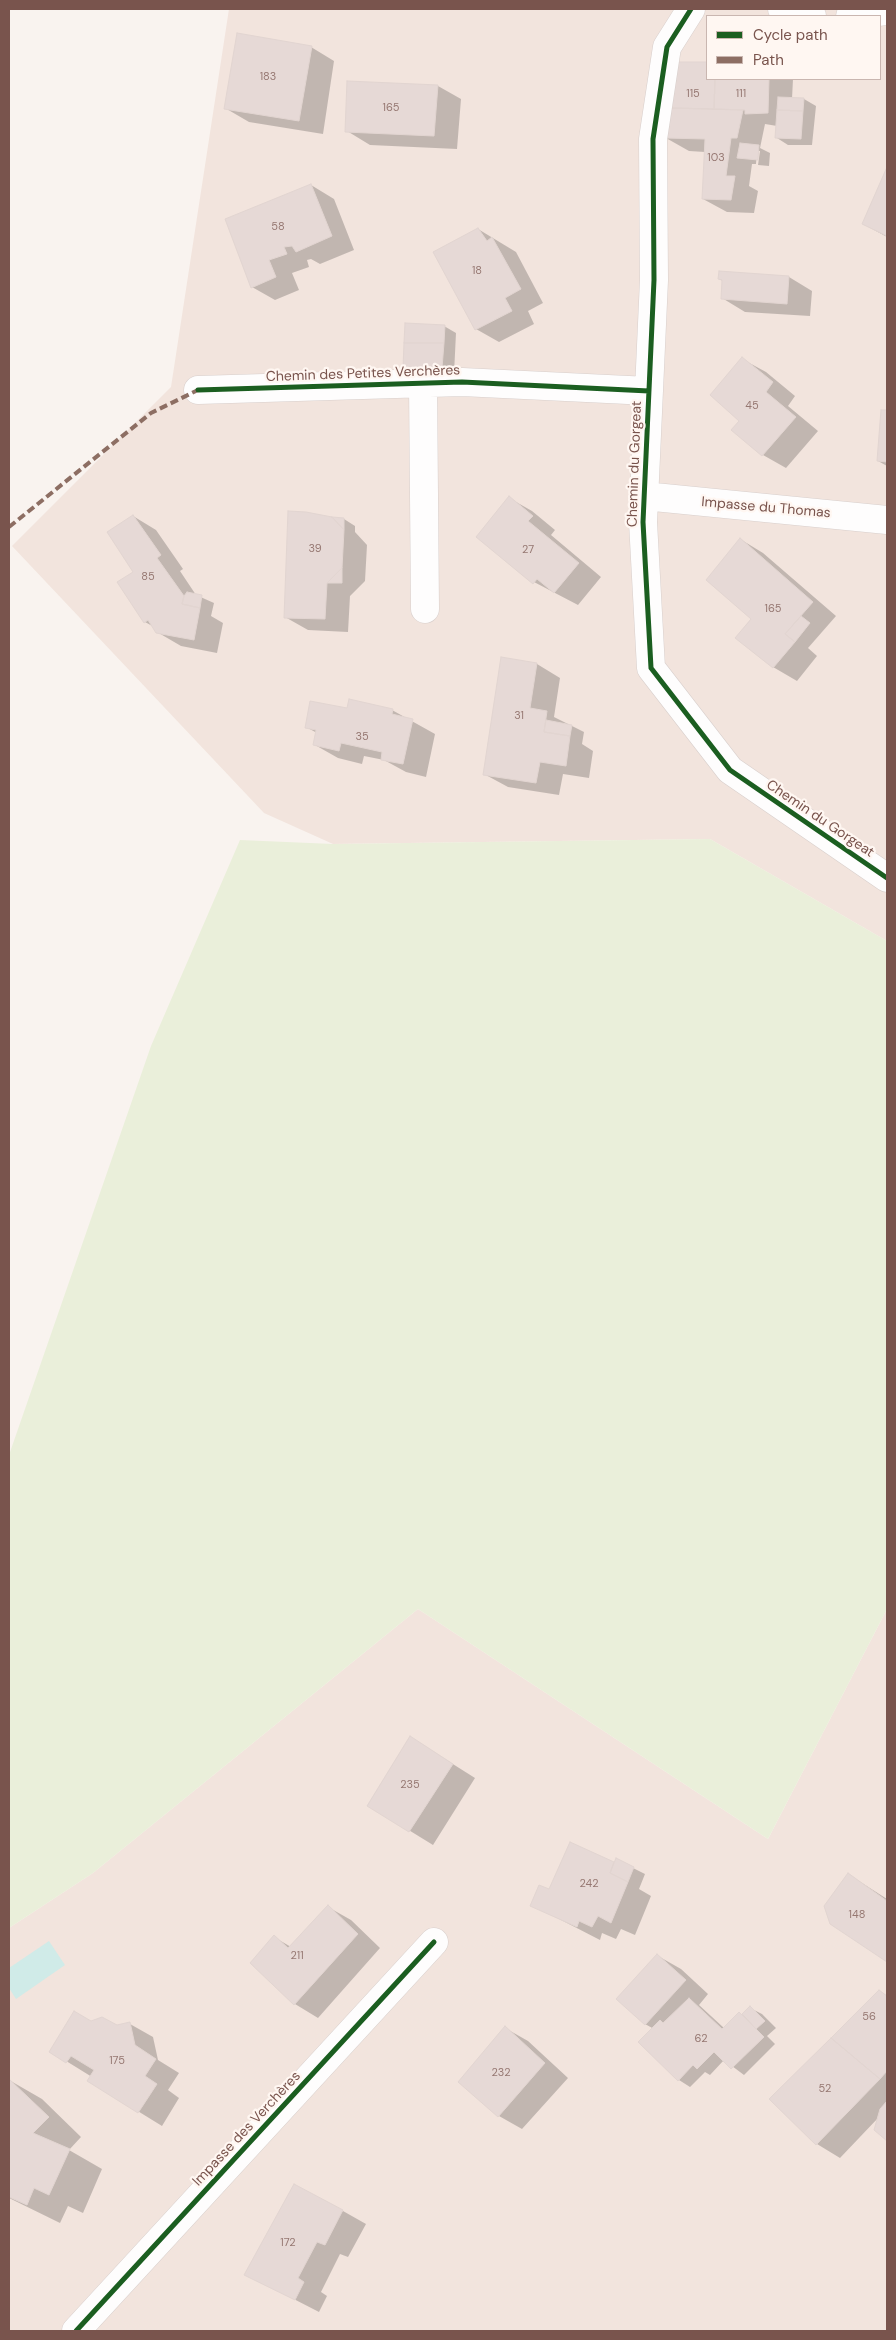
<!DOCTYPE html>
<html>
<head>
<meta charset="utf-8">
<style>
	body { margin:0 }
	#map { position:relative; width:896px; height:2340px; overflow:hidden; background:#f9f3ef; font-family:"DM Sans",sans-serif }
	canvas { display:block }
	.frame { position:absolute; inset:0; border:10px solid #79544d; pointer-events:none }
	.legend { position:absolute; left:706px; top:15px; width:175px; height:65px; box-sizing:border-box; background:#fff7f2; border:1px solid #c9b6b0; margin:0; padding:6px 9px; list-style:none; font-size:15px; color:#79544d }
	.legend li { display:flex; align-items:center; gap:10px; height:25px }
	.legend b { width:25px; border:1px solid #c9b6b0 }
</style>
</head>
<body>
<div id="map">
<canvas width="896" height="2340"></canvas>
<div class="frame"></div>
<ul class="legend">
<li><b style="height:6px;background:#1b5e20"></b>Cycle path</li>
<li><b style="height:6px;background:#8d6e63"></b>Path</li>
</ul>
</div>
<script>
const c = document.querySelector('canvas').getContext('2d');
c.lineJoin = 'round';
function fillPath(path, color) {
  c.fillStyle = color;
  c.fill(path, 'evenodd');
}
function toPath(rows) {
  const path = new Path2D();
  for (const r of rows) {
    path.moveTo(r[0], r[1]);
    for (let i = 2; i < r.length; i += 2) path.lineTo(r[i], r[i + 1]);
  }
  return path;
}
function stroke(path, color, width, dash) {
  c.strokeStyle = color;
  c.lineWidth = width;
  c.lineCap = dash ? 'butt' : 'round';
  c.setLineDash(dash || []);
  c.stroke(path);
}
function drawText(font, color, halo, rows, align = 'center') {
  c.font = font + ' "DM Sans",sans-serif';
  c.lineWidth = 4.5;
  c.setLineDash([]);
  c.textBaseline = 'middle';
  c.strokeStyle = halo;
  c.fillStyle = color;
  for (const [text, x, y, turn = 0] of rows) {
    c.save();
    c.translate(x, y);
    c.rotate((+turn || 0) * Math.PI / 180);
    c.textAlign = isNaN(turn) ? turn : align;
    if (halo) c.strokeText(text, 0, 0);
    c.fillText(text, 0, 0);
    c.restore();
  }
}
const residential = toPath([
	[229,9,887,9,887,941,710,839,333,844,264,813,12,546,171,387],
	[707,16,880,16,880,79,707,79],
	[418,1609,768,1839,887,1609,887,2331,9,2331,9,1928,93,1873]
]);
const green = toPath([
	[710,839,887,941,887,1609,768,1839,418,1609,93,1873,9,1928,9,1455,151,1046,240,840,333,844]
]);
const water = toPath([
	[49,1941,65,1965,16,1999,9,1988,9,1968]
]);
const shadow = toPath([
	[311,47,334,61,323,134,249,122,225,108],
	[673,63,707,63,707,79,793,79,792,99,804,99,816,106,812,145,788,145,777,138,777,126,765,124,760,148,770,153,769,166,758,165,760,151,757,151,756,164,752,164,749,186,758,191,754,213,727,212,703,199,705,152,689,151,666,138,673,109],
	[438,86,461,99,457,149,370,145,347,131],
	[887,170,887,237,863,224],
	[311,185,334,199,354,250,320,264,311,259,307,260,309,267,292,273,299,290,275,300,252,287],
	[478,229,516,252,543,303,528,311,534,324,499,342,476,329],
	[789,277,812,291,810,316,745,312,722,298,723,281,719,279],
	[444,326,456,333,454,374,416,374,404,368],
	[742,359,766,372,795,396,788,406,818,431,786,468,763,455,741,421],
	[882,411,887,411,887,466,878,461],
	[509,498,532,511,555,530,551,535,601,577,578,605,534,582],
	[133,516,156,530,183,569,180,571,196,595,214,603,211,616,223,623,217,653,181,646,157,632,154,627,145,622,135,572],
	[344,519,355,526,355,532,367,545,365,581,350,596,348,632,308,630,285,617],
	[740,539,763,553,836,616,808,648,817,656,797,681,773,667,737,637,752,618],
	[502,659,537,664,560,678,554,717,584,732,582,744,593,751,589,778,563,774,559,795,508,787,484,774],
	[348,710,392,710,435,734,426,777,406,772,384,760,364,756,362,764,338,758,315,745,317,733,306,727],
	[410,1737,475,1778,433,1845,368,1805],
	[570,1844,615,1864,633,1868,645,1874,639,1889,651,1896,635,1935,621,1929,616,1939,602,1933,600,1940,532,1905,549,1891],
	[848,1874,887,1899,887,1960,831,1924],
	[328,1907,351,1920,380,1948,318,2018,295,2004,251,1963,274,1937,291,1947],
	[658,1956,681,1969,708,1994,699,2005,724,2028,739,2013,743,2015,750,2008,762,2014,776,2028,767,2036,775,2044,744,2075,724,2060,710,2075,705,2072,690,2087,679,2080,654,2029,645,2024],
	[879,1991,887,1996,887,2139,875,2129,879,2117,840,2158,817,2144],
	[92,2022,117,2027,130,2024,153,2037,158,2060,179,2073,168,2090,179,2098,162,2126,89,2081,92,2077,50,2051],
	[505,2028,528,2041,568,2078,522,2129,499,2116],
	[9,2080,42,2099,81,2137,69,2150,102,2169,83,2213,68,2206,60,2223,9,2198],
	[343,2211,366,2224,348,2257,340,2254,321,2292,327,2296,319,2312,245,2274]
]);
const building = toPath([
	[237,33,312,46,299,121,224,109,237,33],
	[672,62,707,62,707,79,715,79,714,109,671,108,672,62],
	[715,79,769,79,768,113,745,114,745,110,714,109,715,79],
	[347,81,438,85,434,136,345,132,347,81],
	[778,97,804,98,803,111,777,110,778,97],
	[671,108,743,110,737,138,731,138,726,176,735,176,731,200,702,199,705,139,665,138,671,108],
	[777,110,803,111,801,139,775,138,777,110],
	[740,143,759,145,758,160,737,158,740,143],
	[887,167,887,236,862,224,887,167],
	[311,184,332,236,296,252,292,246,284,247,287,254,269,260,276,277,251,288,225,219,311,184],
	[478,228,487,241,492,237,521,289,505,298,512,311,475,330,433,252,478,228],
	[719,271,789,276,787,304,721,299,722,280,718,279,719,271],
	[405,323,445,325,444,343,404,343,405,323],
	[404,343,444,343,442,368,403,368,404,343],
	[742,357,773,382,766,392,796,417,762,456,731,430,739,421,710,395,742,357],
	[881,410,887,410,887,462,877,461,881,410],
	[509,496,533,516,528,521,579,563,554,593,537,579,533,584,476,537,509,496],
	[288,511,306,512,332,517,344,530,342,568,327,583,325,619,284,618,288,511],
	[133,515,161,555,157,558,184,596,182,604,200,608,194,640,156,633,148,620,144,623,117,582,133,572,107,532,133,515],
	[332,517,344,518,344,530,332,517],
	[740,538,813,602,785,634,795,642,773,668,735,638,751,619,706,580,740,538],
	[342,568,342,583,327,583,342,568],
	[187,592,202,595,200,608,182,604,184,596,187,592],
	[801,616,810,623,795,642,785,634,801,616],
	[501,657,537,663,530,708,547,711,544,732,570,736,566,766,540,762,536,783,483,775,501,657],
	[349,699,393,709,392,714,413,719,403,764,381,760,382,752,341,743,339,751,313,745,316,730,305,728,310,701,347,708,349,699],
	[546,720,572,725,570,736,544,732,546,720],
	[410,1736,453,1764,409,1832,367,1806,410,1736],
	[570,1842,614,1862,610,1873,628,1882,611,1923,598,1916,592,1927,579,1921,577,1927,530,1906,539,1885,549,1889,570,1842],
	[616,1858,634,1867,628,1882,610,1873,616,1858],
	[848,1873,887,1901,887,1962,830,1924,824,1906,848,1873],
	[328,1905,358,1934,294,2005,250,1963,274,1935,288,1948,328,1905],
	[657,1954,686,1980,645,2025,616,1999,657,1954],
	[879,1990,887,1996,887,2071,880,2079,831,2038,879,1990],
	[689,1998,722,2029,739,2012,764,2037,731,2069,714,2052,697,2069,693,2065,678,2081,638,2042,660,2020,663,2023,689,1998],
	[750,2006,765,2021,756,2029,742,2014,750,2006],
	[74,2011,91,2021,102,2017,117,2025,130,2022,135,2045,156,2059,145,2076,157,2084,138,2113,87,2081,94,2070,71,2056,66,2063,49,2052,74,2011],
	[505,2026,545,2063,498,2117,458,2082,505,2026],
	[831,2038,880,2079,816,2145,769,2099,831,2038],
	[9,2079,49,2117,33,2133,70,2149,49,2195,34,2188,27,2205,9,2197,9,2079],
	[887,2101,887,2141,874,2130,880,2109,887,2101],
	[294,2184,343,2210,325,2245,317,2242,298,2278,304,2282,295,2300,244,2275,294,2184]
]);
const minor = toPath([
	[691,9,667,47,653,139,654,280,643,522,651,668,730,770,887,878],
	[782,9,812,16],
	[850,16,887,11],
	[423,382,425,609],
	[198,390,462,382,649,391],
	[644,496,887,520],
	[76,2331,434,1942]
]);
const quiet = toPath([
	[9,527,151,413,198,390]
]);
const cycleway = toPath([
	[691,9,667,47,653,139,654,280,643,522,651,668,730,770,887,878],
	[198,390,462,382,649,391],
	[76,2331,434,1942]
]);
const numberNames = [
	["183",268,77],
	["115",693,94],
	["111",741,94],
	["165",391,108],
	["103",716,158],
	["58",278,227],
	["18",477,271],
	["45",752,406],
	["39",315,549],
	["27",528,550],
	["85",148,577],
	["165",773,609],
	["31",519,716],
	["35",362,737],
	["235",410,1785],
	["242",589,1884],
	["148",857,1915],
	["211",297,1956],
	["56",869,2017],
	["62",701,2039],
	["175",117,2061],
	["232",501,2073],
	["52",825,2089],
	["172",288,2243]
];
const streetNames = [
	["Chemin des Petites Verchères",363,374,-2],
	["Chemin du Gorgeat",635,464,-88],
	["Impasse du Thomas",766,508,5],
	["Chemin du Gorgeat",820,819,34],
	["Impasse des Verchères",247,2129,-47]
];
fillPath(residential, '#f2e4dd');
fillPath(green, '#eaefda');
fillPath(water, '#d0ebe8');
fillPath(shadow, '#0003');
fillPath(building, '#e6d9d6');
stroke(building, '#e2d5d1', 1);
stroke(minor, '#d8cfcc', 29);
stroke(minor, '#fefdfd', 28);
stroke(quiet, '#8d6e63', 4, [8, 4]);
stroke(cycleway, '#1b5e20', 5);
drawText('11px', '#967872', null, numberNames);
drawText('14px', '#79544d', '#fff7f2', streetNames);
</script>
</body>
</html>
